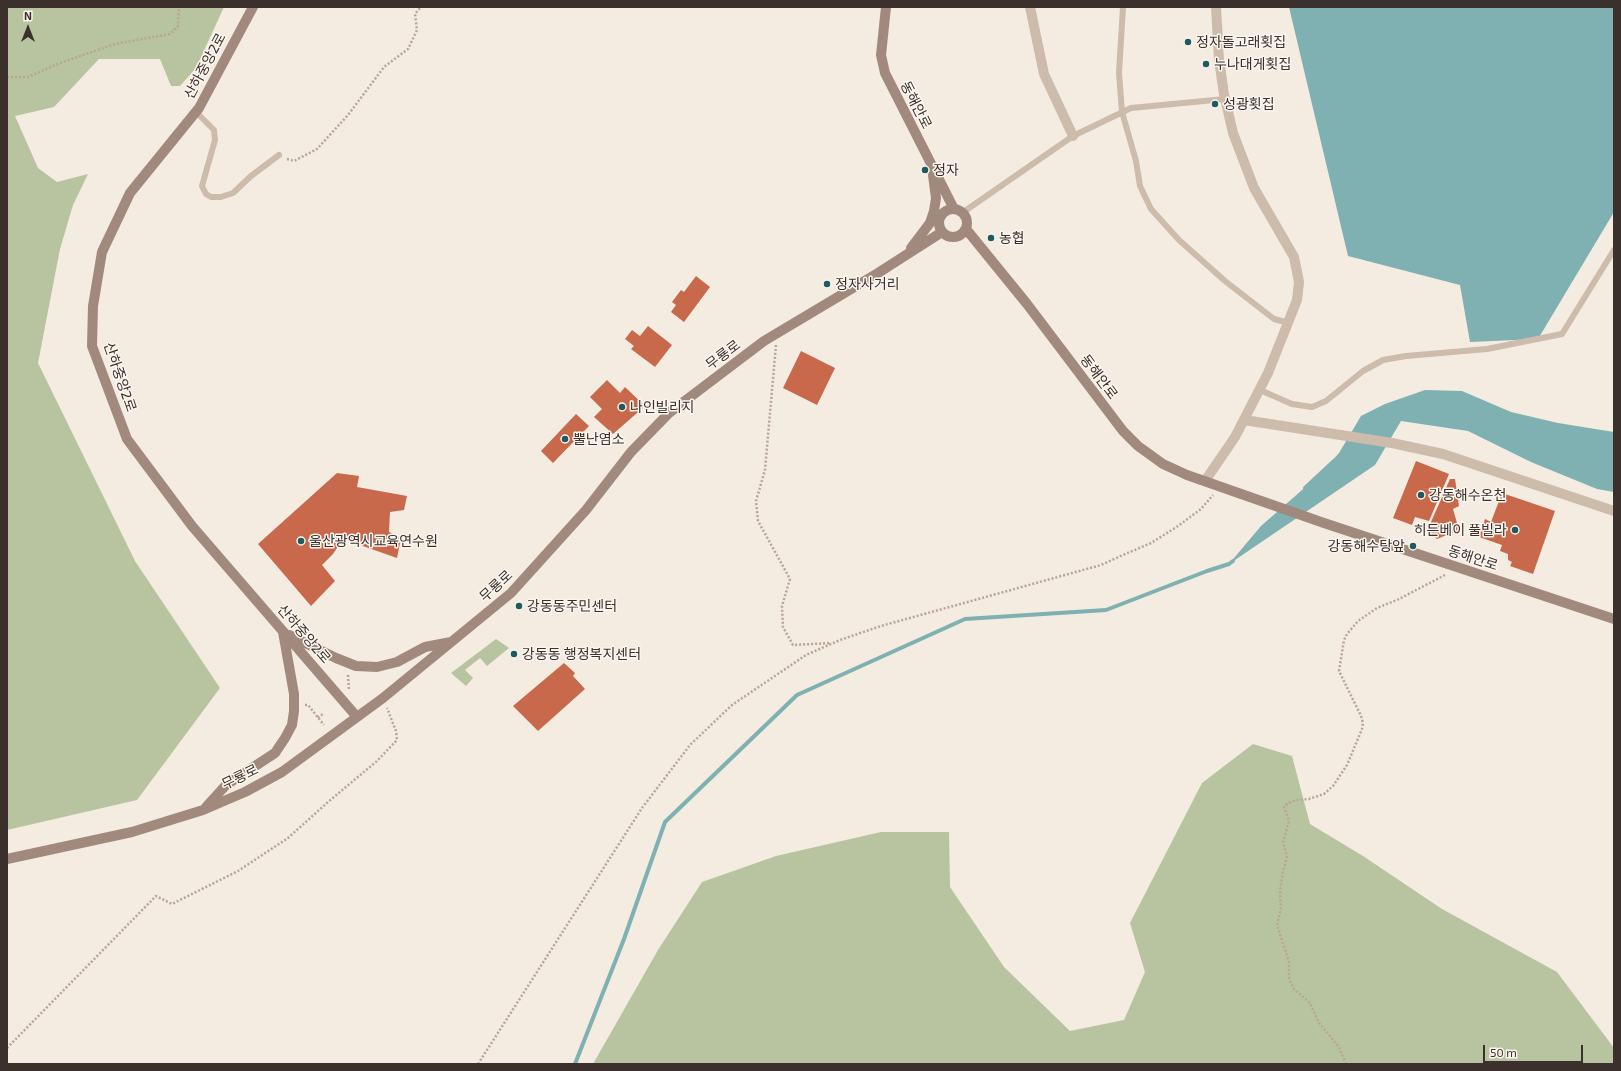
<!DOCTYPE html>
<html>
<head>
<meta charset="utf-8">
<style>
	body { margin:0 }
	#map { position:relative; width:1621px; height:1071px; overflow:hidden; background:#f4ebe1; font-family:"Exo 2",sans-serif }
	canvas { display:block }
	.frame { position:absolute; inset:0; border:8px solid #3b302b; pointer-events:none }
	.north { position:absolute; left:8px; top:8px; width:40px; height:40px; -webkit-text-stroke:3px #fbf5ee; paint-order:stroke; rotate:0deg; font-size:11px; font-weight:700; line-height:16px; text-align:center; color:#3b302b }
	.north::after { content:''; display:block; margin:auto; width:14px; height:18px; background:#3b302b; clip-path:polygon(50% 0,100% 100%,50% 72%,0 100%) }
	.scale { position:absolute; left:1483px; top:1045px; width:100px; height:18px; box-sizing:border-box; border:2px solid #3b302b; border-top:0; padding-left:5px; font-size:12px; line-height:14px; white-space:nowrap; color:#3b302b; -webkit-text-stroke:3px #fbf5ee; paint-order:stroke }
</style>
</head>
<body>
<div id="map">
<canvas width="1621" height="1071"></canvas>
<div class="frame"></div>
<div class="north">N</div>
<div class="scale">50 m</div>
</div>
<script>
const c = document.querySelector('canvas').getContext('2d');
c.lineJoin = 'round';
function fillPath(path, color) {
  c.fillStyle = color;
  c.fill(path, 'evenodd');
}
function toPath(rows) {
  const path = new Path2D();
  for (const r of rows) {
    if (r.length === 3) {
      path.moveTo(r[0] + r[2], r[1]);
      path.arc(r[0], r[1], r[2], 0, 2 * Math.PI);
      continue;
    }
    path.moveTo(r[0], r[1]);
    for (let i = 2; i < r.length; i += 2) path.lineTo(r[i], r[i + 1]);
  }
  return path;
}
function stroke(path, color, width, dash) {
  c.strokeStyle = color;
  c.lineWidth = width;
  c.lineCap = dash ? 'butt' : 'round';
  c.setLineDash(dash || []);
  c.stroke(path);
}
function drawText(font, color, halo, rows, align = 'center') {
  c.font = font + ' "Exo 2","Noto Sans KR",sans-serif';
  c.lineWidth = 3;
  c.setLineDash([]);
  c.textBaseline = 'middle';
  c.strokeStyle = halo;
  c.fillStyle = color;
  for (const [text, x, y, turn = 0] of rows) {
    c.save();
    c.translate(x, y);
    c.rotate((+turn || 0) * Math.PI / 180);
    c.textAlign = isNaN(turn) ? turn : align;
    if (halo) c.strokeText(text, 0, 0);
    c.fillText(text, 0, 0);
    c.restore();
  }
}
const green = toPath([
	[7,7,224,7,196,68,180,86,171,86,160,59,99,59,54,107,15,116,38,168,57,182,88,174,73,205,60,249,38,363,135,561,220,688,137,800,7,830],
	[496,639,509,648,487,666,480,658,465,670,473,678,466,686,451,673],
	[1253,744,1292,756,1310,824,1363,856,1442,909,1557,972,1614,1048,1614,1064,593,1064,658,950,702,882,776,856,881,832,949,832,950,887,1004,967,1070,1031,1124,1020,1145,972,1130,923,1202,783]
]);
const water = toPath([
	[1289,7,1614,7,1614,212,1538,339,1470,342,1460,285,1348,256],
	[1425,390,1462,391,1511,412,1558,423,1614,432,1614,492,1597,489,1531,462,1468,431,1401,421,1375,465,1229,564,1261,526,1318,476,1339,453,1361,416,1385,404]
]);
const stream = toPath([
	[1305,488,1334,461],
	[575,1064,624,939,665,822,797,695,965,619,1106,610,1207,571,1229,564,1233,561]
]);
const building = toPath([
	[696,276,710,287,684,322,671,312,676,305,672,302,681,290,684,292],
	[648,326,672,345,655,367,631,349,634,346,625,339,632,330,640,336],
	[801,351,835,368,817,405,783,388],
	[607,380,620,393,625,387,645,406,613,434,594,417,602,409,590,397],
	[576,414,589,426,553,463,541,451],
	[1416,461,1449,474,1429,521,1415,517,1412,525,1393,518],
	[337,473,359,476,357,487,407,496,404,510,390,512,389,532,401,538,397,558,343,539,333,554,322,565,335,581,311,606,258,544],
	[1450,479,1455,479,1459,506,1453,509,1459,530,1437,539,1427,531],
	[1502,493,1555,511,1533,574,1510,566,1512,562,1508,560,1508,554,1500,551,1502,545,1479,537,1485,519,1491,522],
	[564,663,575,673,573,676,585,689,538,731,513,706]
]);
const path = toPath([
	[7,77,28,77,60,63,115,44,170,34,178,26,179,7],
	[287,159,294,161,317,149,348,115,384,67,408,49,417,30,415,14,421,7],
	[776,345,765,470,756,501,758,521,790,579,782,606,783,627,793,645,831,643],
	[348,675,349,690],
	[305,705,308,705,324,725],
	[318,718,324,713],
	[7,1048,156,896,172,904,238,871,288,838,328,802,377,761,397,740,396,731,387,708],
	[478,1064,642,808,690,745,732,705,806,655,840,640,881,626,1101,565,1123,555,1151,543,1178,526,1201,509,1213,495],
	[1346,1064,1339,1047,1319,1023,1310,1003,1294,989,1289,979,1289,962,1277,925,1281,908,1280,891,1283,872,1287,857,1283,842,1289,821,1284,807,1288,803,1297,800,1309,799,1324,794,1333,786,1347,765,1362,729,1363,723,1361,716,1339,671,1344,640,1347,634,1358,621,1377,608,1397,600,1445,575]
]);
const lane = toPath([
	[1123,7,1119,73,1122,112,1136,161,1140,186,1151,209,1179,240,1225,281,1274,319,1289,323],
	[196,112,214,130,215,140,202,186,206,194,211,197,221,197,233,193,251,176,279,155],
	[962,213,1073,136,1131,108,1225,99],
	[1260,390,1292,404,1312,407,1326,401,1363,371,1383,360,1406,356,1487,349,1562,334,1614,250]
]);
const street = toPath([
	[1030,7,1044,74,1073,136],
	[1244,420,1392,443,1443,454,1614,511],
	[1205,481,1235,437,1268,373,1297,300,1299,282,1294,257,1254,188,1233,133,1224,94,1219,60,1216,7]
]);
const secondary = toPath([
	[253,7,199,108,130,193,102,252,93,306,92,346,127,439,192,526,357,717],
	[886,7,881,55,885,73,954,209],
	[953,223,14],
	[966,229,1027,304,1123,431,1138,446,1163,464,1187,475,1324,523,1614,619],
	[911,248,930,223,934,211,936,198,933,175],
	[289,635,336,658,356,666,377,667,397,662,425,647,451,642],
	[206,807,226,785,275,753,285,738,292,725,294,711,294,694,283,632],
	[7,859,132,832,203,810,245,792,282,772,383,698,511,593,586,510,631,452,669,413,764,341,878,273,942,232]
]);
const markers = [
	[1188,42,4,"#1f5a5e"],
	[1206,64,4,"#1f5a5e"],
	[1215,104,4,"#1f5a5e"],
	[925,170,4,"#1f5a5e"],
	[991,238,4,"#1f5a5e"],
	[827,284,4,"#1f5a5e"],
	[622,407,4,"#1f5a5e"],
	[565,439,4,"#1f5a5e"],
	[1421,495,4,"#1f5a5e"],
	[1515,530,4,"#1f5a5e"],
	[301,541,4,"#1f5a5e"],
	[1413,546,4,"#1f5a5e"],
	[519,606,4,"#1f5a5e"],
	[514,654,4,"#1f5a5e"]
];
const poiNames = [
	["정자돌고래횟집",1196,42],
	["누나대게횟집",1214,64],
	["성광횟집",1223,104],
	["정자",933,170],
	["농협",999,238],
	["정자사거리",835,284],
	["나인빌리지",630,407],
	["뿔난염소",573,439],
	["강동해수온천",1429,495],
	["히든베이 풀빌라",1507,530,"right"],
	["울산광역시교육연수원",309,541],
	["강동해수탕앞",1405,546,"right"],
	["강동동주민센터",527,606],
	["강동동 행정복지센터",522,654]
];
const streetNames = [
	["산하중앙2로",205,66,-62],
	["동해안로",916,105,63],
	["무룡로",723,355,-37],
	["산하중앙2로",120,377,71],
	["동해안로",1099,377,53],
	["동해안로",1473,558,18],
	["무룡로",496,586,-43],
	["산하중앙2로",304,634,49],
	["무룡로",240,777,-26]
];
fillPath(green, '#b8c4a0');
fillPath(water, '#7fb0b2');
stroke(stream, '#7fb0b2', 4);
fillPath(building, '#c8694b');
stroke(path, '#b9a596', 2.5, [2, 2]);
stroke(lane, '#cdbbac', 6);
stroke(street, '#cdbbac', 10);
stroke(secondary, '#a18a7d', 10);
for (const [x, y, r, color] of markers) {
  const dot = new Path2D();
  dot.arc(x, y, r, 0, 2 * Math.PI);
  c.fillStyle = color;
  c.fill(dot);
  stroke(dot, '#fbf5ee', 1.5);
}
drawText('14px', '#3b302b', '#fbf5ee', poiNames, 'left');
drawText('14px', '#3b302b', '#fbf5ee', streetNames);
</script>
</body>
</html>
